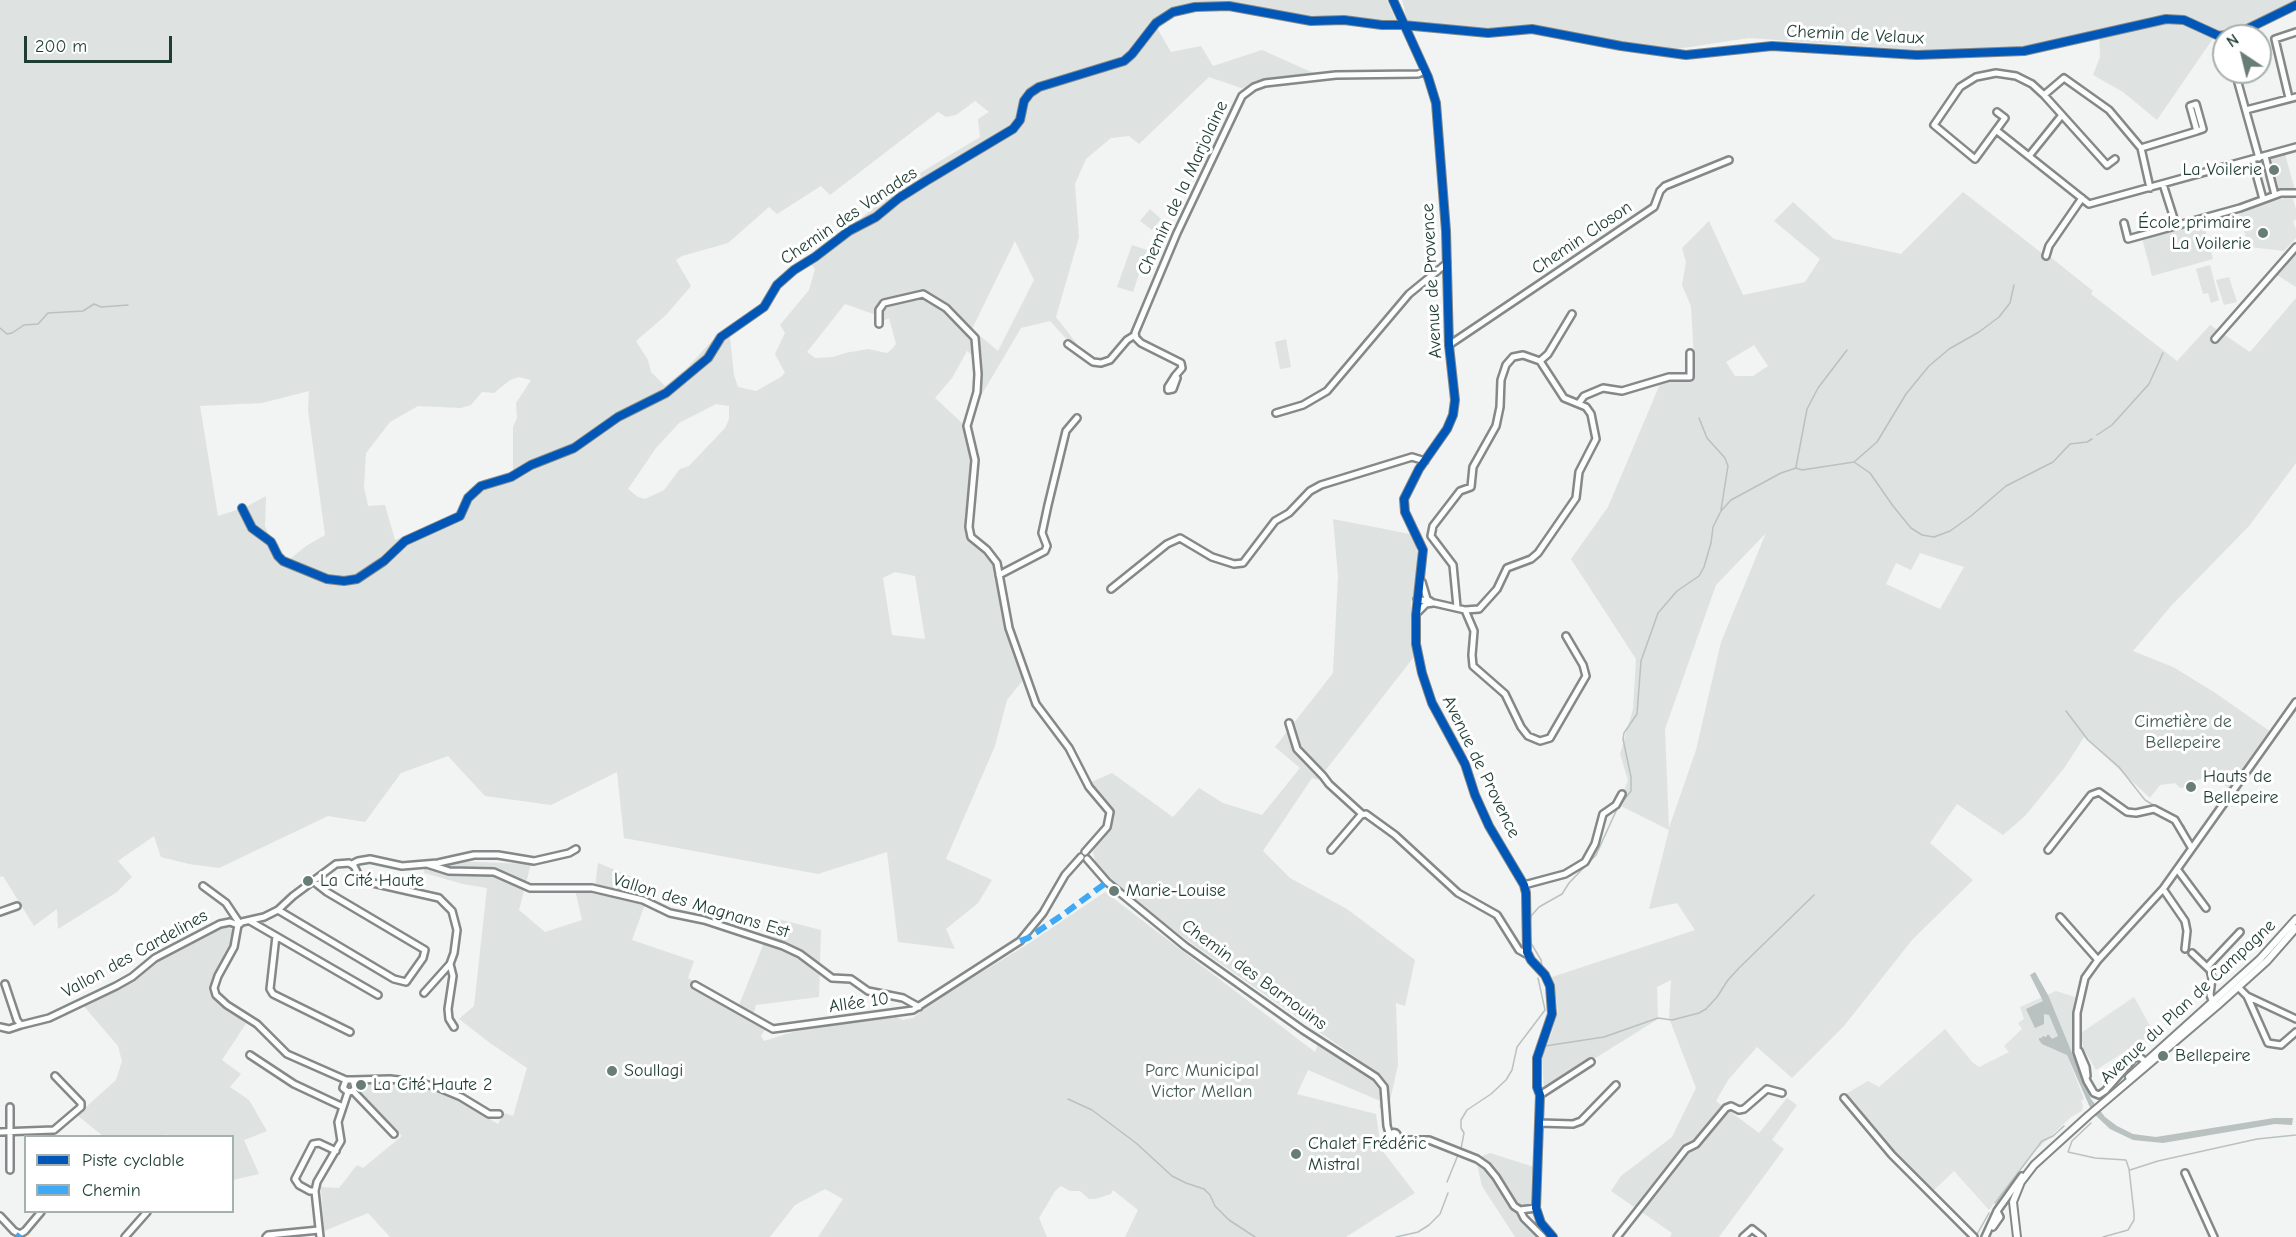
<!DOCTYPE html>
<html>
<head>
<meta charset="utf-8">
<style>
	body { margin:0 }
	#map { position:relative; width:2296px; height:1237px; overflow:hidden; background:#f2f3f3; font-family:"Comic Neue",sans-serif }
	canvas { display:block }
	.legend { position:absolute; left:24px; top:1135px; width:210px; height:78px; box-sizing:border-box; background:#fff; border:2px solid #a5b1ae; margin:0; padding:8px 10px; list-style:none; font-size:18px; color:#1f3d34 }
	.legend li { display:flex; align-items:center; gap:12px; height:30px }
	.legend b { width:30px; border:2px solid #a5b1ae }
	.north { position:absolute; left:2212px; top:24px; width:60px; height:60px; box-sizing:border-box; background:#fff; border:2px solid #a5b1ae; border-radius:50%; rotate:325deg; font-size:16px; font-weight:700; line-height:24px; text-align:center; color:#1f3d34 }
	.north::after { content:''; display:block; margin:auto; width:21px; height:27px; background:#697d77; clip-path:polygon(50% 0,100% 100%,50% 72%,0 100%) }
	.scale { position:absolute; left:24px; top:36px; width:148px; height:27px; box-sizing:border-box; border:3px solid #1f3d34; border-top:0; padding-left:8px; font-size:18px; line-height:21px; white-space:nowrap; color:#1f3d34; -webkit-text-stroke:4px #fff; paint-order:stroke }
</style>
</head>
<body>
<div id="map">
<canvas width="2296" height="1237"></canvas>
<ul class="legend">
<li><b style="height:8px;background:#0057b8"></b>Piste cyclable</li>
<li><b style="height:8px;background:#3fa9f5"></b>Chemin</li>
</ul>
<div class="north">N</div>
<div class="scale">200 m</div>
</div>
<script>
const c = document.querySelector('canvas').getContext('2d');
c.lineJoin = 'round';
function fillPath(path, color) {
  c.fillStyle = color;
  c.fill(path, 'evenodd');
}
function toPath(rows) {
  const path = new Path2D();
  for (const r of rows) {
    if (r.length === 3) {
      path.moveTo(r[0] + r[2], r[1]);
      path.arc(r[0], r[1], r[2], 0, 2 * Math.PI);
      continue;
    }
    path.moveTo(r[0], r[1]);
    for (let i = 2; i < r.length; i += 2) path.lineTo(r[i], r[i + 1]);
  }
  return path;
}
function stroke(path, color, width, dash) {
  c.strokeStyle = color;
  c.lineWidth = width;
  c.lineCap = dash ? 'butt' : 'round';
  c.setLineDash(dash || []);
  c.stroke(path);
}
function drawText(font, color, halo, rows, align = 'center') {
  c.font = font + ' "Comic Neue",sans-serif';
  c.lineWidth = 6;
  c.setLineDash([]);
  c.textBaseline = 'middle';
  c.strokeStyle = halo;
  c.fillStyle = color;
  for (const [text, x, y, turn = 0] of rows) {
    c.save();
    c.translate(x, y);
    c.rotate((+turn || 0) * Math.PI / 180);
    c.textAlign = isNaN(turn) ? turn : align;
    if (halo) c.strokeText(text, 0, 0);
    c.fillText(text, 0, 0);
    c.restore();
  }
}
const built = toPath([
	[2292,196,2296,209,2296,219,2293,222,2296,229,2296,238,2284,251,2249,247,2238,211],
	[2056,991,2075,997,2073,1019,2073,1052,2067,1055,2084,1099,2081,1101,2083,1105,2082,1111,2071,1117,2029,1157,1989,1210,1954,1171,1932,1192,1839,1098,1868,1081,1879,1087,1945,1029,1972,1062,1979,1067,2009,1052,2004,1046,2022,1029,2018,1023,2024,1019,2020,1007],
	[2134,997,2154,1033,2096,1070,2083,1048,2081,1033]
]);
const green = toPath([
	[0,0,1387,0,1396,21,1314,16,1207,3,1177,8,1153,21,1171,52,1201,46,1213,66,1262,50,1318,75,1241,88,1209,77,1139,144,1129,136,1111,138,1086,159,1075,184,1079,237,1056,317,1077,344,1073,346,1050,321,1021,328,982,394,974,390,975,357,967,351,952,378,935,398,962,423,973,459,966,529,971,541,984,551,992,562,996,574,1002,605,1023,680,1007,700,995,746,946,859,992,880,978,903,946,929,955,949,898,942,887,852,818,874,624,838,617,772,551,805,485,796,448,756,401,773,365,822,328,816,219,868,189,864,161,857,154,836,118,861,132,877,117,892,58,929,57,909,34,926,3,876,0,877],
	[975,101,989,112,978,119,980,137,920,173,921,177,902,183,858,221,806,258,815,269,809,290,780,325,785,333,775,354,785,373,781,377,756,391,738,387,734,375,729,328,711,342,687,368,665,386,651,372,648,360,636,341,666,315,691,286,676,260,682,256,728,243,769,207,777,214,821,186,830,195,938,112,946,117,956,115],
	[1015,241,1034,280,998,351,972,329],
	[845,304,876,315,877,324,889,318,896,344,892,349,887,353,868,349,845,353,833,357,815,358,807,352],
	[519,377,531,380,516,403,517,418,513,427,513,473,483,480,470,489,459,515,395,540,385,505,368,506,364,487,366,453,390,422,418,406,461,408,471,405,482,392,494,393,510,380],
	[309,391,308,410,325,535,306,546,290,559,286,559,281,555,283,551,279,552,279,545,268,533,265,526,266,496,246,507,218,516,200,406,262,403],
	[716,404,729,406,729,419,725,428,689,466,680,469,664,490,645,499,638,497,628,489,656,448,679,423],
	[895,572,915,576,925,639,892,635,883,578],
	[1402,0,2296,0,2296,2,2240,28,2221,31,2212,37,2214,37,2157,120,2123,92,2093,75,2100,57,2099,30,2018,49,1917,50,1749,38,1670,50,1532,26,1491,28,1408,22],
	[2285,154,2295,190,2279,189,2271,158],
	[1963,192,2043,254,2049,256,2093,291,2091,294,2177,361,2210,325,2250,352,2296,298,2296,463,2249,526,2171,606,2133,651,2173,667,2214,692,2271,732,2230,789,2212,777,2196,780,2192,786,2180,788,2175,783,2160,785,2150,798,2084,737,2065,767,2025,816,2003,835,1957,804,1930,843,1973,880,1912,940,1844,1026,1792,1078,1757,1047,1728,1080,1716,1101,1759,1133,1787,1098,1797,1105,1772,1140,1784,1149,1719,1237,1670,1237,1672,1233,1611,1191,1621,1176,1672,1137,1696,1088,1669,1018,1671,980,1657,987,1658,1019,1544,1090,1542,1057,1552,1032,1558,1009,1552,977,1695,930,1677,903,1649,909,1669,830,1619,805,1628,780,1620,754,1633,709,1636,659,1571,559,1608,507,1663,377,1678,374,1695,376,1691,306,1682,285,1686,262,1682,248,1709,221,1743,295,1805,282,1820,259,1774,221,1793,202,1834,239,1901,254],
	[1754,345,1768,366,1753,376,1735,376,1726,362],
	[1766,533,1721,642,1696,750,1669,828,1665,729,1716,585],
	[1920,553,1964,567,1940,609,1886,584,1896,563,1911,570],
	[1150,209,1161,219,1152,230,1140,221],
	[2203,221,2213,259,2152,276,2142,238],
	[1132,245,1147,250,1133,292,1117,287],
	[2296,252,2296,287,2277,275],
	[2210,265,2219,300,2211,303,2208,293,2203,294,2196,269],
	[2229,277,2237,302,2224,305,2216,280],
	[1286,339,1291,367,1280,369,1275,342],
	[1333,519,1415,535,1419,571,1411,602,1413,658,1318,780,1312,778,1263,851,1290,878,1347,909,1415,960,1405,1006,1396,1003,1398,1065,1389,1105,1387,1087,1377,1072,1195,946,1127,895,1096,864,1093,852,1095,845,1111,826,1113,813,1109,804,1089,783,1112,773,1173,817,1199,788,1223,803,1262,815,1300,768,1275,747,1333,673,1338,576],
	[425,860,531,864,519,910,545,932,582,920,574,885,595,887,598,863,652,885,632,940,694,961,688,978,739,1005,774,918,821,930,819,997,756,1005,753,1015,768,1025,761,1036,764,1041,796,1031,895,1016,903,1020,913,1018,931,1003,1028,944,1105,892,1315,1052,1318,1044,1371,1077,1378,1086,1383,1098,1385,1112,1379,1107,1380,1101,1308,1070,1297,1094,1376,1114,1381,1149,1415,1193,1346,1237,1125,1237,1138,1210,1113,1190,1111,1194,1095,1199,1089,1199,1080,1191,1070,1191,1061,1186,1055,1191,1039,1218,1047,1237,818,1237,843,1199,825,1189,795,1205,770,1237,390,1237,368,1213,324,1231,321,1187,339,1188,357,1165,363,1168,402,1136,360,1092,365,1083,399,1082,449,1095,498,1124,504,1113,513,1116,527,1068,490,1043,459,1019,474,1006,487,888,463,884,424,873],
	[215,925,236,930,232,946,210,986,214,997,247,1022,222,1060,241,1074,230,1087,249,1100,267,1131,244,1140,259,1174,233,1180,232,1136,168,1136,166,1134,163,1136,103,1136,77,1115,116,1080,122,1061,118,1046,82,1004,132,980,156,961,191,943],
	[1490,1153,1534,1167,1532,1174,1531,1204,1523,1206,1514,1203,1497,1172,1480,1157],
	[1480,1163,1493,1177,1515,1210,1540,1237,1515,1237,1482,1186,1477,1164]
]);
const water = toPath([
	[2035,972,2048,995,2091,1099,2105,1117,2117,1126,2133,1134,2156,1137,2274,1118,2293,1118,2292,1125,2275,1124,2163,1143,2133,1140,2110,1129,2092,1112,2067,1055,2042,1044,2039,1040,2039,1038,2042,1038,2042,1036,2046,1037,2048,1034,2052,1039,2058,1036,2049,1015,2044,1014,2044,1024,2035,1028,2026,1009,2043,1001,2030,975]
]);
const stream = toPath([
	[0,328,7,334,12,333,24,325,38,324,48,313,83,311,94,304,101,307,128,305],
	[1699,418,1707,438,1725,458,1728,466,1721,510],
	[2097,435,2112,425,2149,384,2163,353],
	[1854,462,1877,442,1906,394,1929,366,1949,349,1979,332,1999,317,2010,303,2014,285],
	[1796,467,1807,409,1818,388,1847,350],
	[2066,711,2088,740,2119,767,2145,800,2175,818],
	[2179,821,2184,826,2190,839],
	[1529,926,1531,916,1539,907,1562,894,1569,883,1596,855,1617,809,1631,791,1631,777,1623,739,1624,733,1637,714,1641,661,1658,613,1677,591,1699,576,1704,567,1711,543,1713,527,1721,511,1731,500,1781,473,1796,468,1802,470,1854,462,1870,473,1893,506,1911,528,1922,535,1934,537,1950,531,1971,516,2006,486,2053,462,2070,444,2087,442,2092,439],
	[1529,931,1531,943,1541,960,1542,967],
	[1545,1046,1604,1037,1658,1018,1672,1020,1699,1013,1706,1009,1717,997,1728,980,1739,968,1814,895],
	[1068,1099,1092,1110,1136,1143,1172,1176,1186,1183,1204,1189,1210,1195,1215,1206,1229,1220,1255,1237],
	[2091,1123,2072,1141,2068,1152,2095,1158,2126,1160,2129,1169,2134,1213,2134,1220,2128,1230,2103,1237],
	[1461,1149,1464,1133,1461,1128,1461,1120,1467,1110,1491,1094,1506,1080,1512,1070,1517,1047,1545,1010,1538,978],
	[2130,1170,2158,1161,2257,1139,2296,1135],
	[1447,1182,1458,1155],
	[1995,1203,2042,1141,2053,1136,2064,1126],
	[1976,1236,1989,1213],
	[1396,1237,1418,1232,1429,1225,1440,1214,1448,1193]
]);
const minor = toPath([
	[1393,0,1428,77,1436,103,1446,231,1449,345,1455,400,1453,415,1447,429,1419,469,1404,499,1405,512,1423,550,1416,615,1416,644,1422,673,1432,703,1465,764,1475,795,1489,826,1524,885,1526,893,1527,952,1531,960,1545,975,1550,986,1552,1014,1537,1058,1537,1087,1540,1095,1536,1208,1541,1223,1553,1237],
	[2235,72,2259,158],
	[2044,95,2064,78,2109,110,2141,148,2150,188],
	[2289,98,2275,39,2296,32],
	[2246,110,2296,97],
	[1997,112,2005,118,1975,159,1934,125,1960,87,1976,77,1996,73,2016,76,2032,84,2044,95,2107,165,2115,159],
	[1996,130,2089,204,2296,147],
	[2141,148,2197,131,2203,129,2196,104,2190,106,2197,131],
	[2029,156,2062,115],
	[2265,156,2275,195],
	[2252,159,2263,199],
	[2163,184,2176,225],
	[2124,223,2128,239,2240,208,2281,193,2296,193],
	[2046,256,2049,246,2082,198],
	[879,324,879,310,884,303,923,294,946,308,975,338,978,374,977,392,967,426,975,460,969,527,971,537,987,550,997,563,1009,628,1036,704,1069,748,1089,787,1110,812,1107,827,1085,852],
	[2215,339,2296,247],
	[1068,344,1093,362,1101,363,1110,360,1127,340,1135,335],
	[1449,345,1654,207,1660,191,1665,186,1729,160],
	[1540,361,1548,354,1572,314],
	[1175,376,1177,378,1173,389,1168,390,1168,387,1175,376,1182,368,1181,363,1141,343,1136,338,1135,333,1177,233,1242,96,1254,87,1265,83,1336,75,1418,74,1425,71],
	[1579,403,1584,396,1603,388,1622,391,1669,377,1690,377,1690,353],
	[1276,413,1303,405,1327,391,1409,294,1447,263],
	[242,508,252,528,271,542,278,556,283,561,327,579,344,581,357,579,384,561,405,541,460,516,468,498,481,486,511,477,531,465,574,448,618,417,666,393,708,358,721,337,764,307,777,285,794,270,815,257,849,231,876,217,899,198,926,181,1013,129,1020,120,1024,101,1030,93,1039,87,1124,61,1132,54,1156,23,1173,12,1195,7,1229,6,1311,21,1344,20,1382,25,1403,25,1488,33,1532,29,1621,46,1686,55,1772,46,1917,55,2024,51,2166,19,2184,20,2219,36,2232,34,2243,31,2296,5],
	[999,575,1045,551,1047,546,1042,533,1048,505,1066,431,1077,418],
	[1111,589,1167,544,1180,538,1212,557,1234,564,1243,563,1275,521,1289,513,1310,491,1321,485,1412,457,1425,461],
	[1417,599,1465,610,1479,609,1497,589,1507,568,1531,559,1538,553,1576,498,1579,472,1596,439,1591,414,1586,407,1564,398,1540,361,1523,355,1513,357,1506,365,1501,380,1500,407,1496,426,1473,467,1471,487,1460,491,1433,526,1431,536,1453,565,1457,607],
	[1465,610,1474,631,1472,655,1473,666,1505,694,1521,727,1528,736,1540,741,1550,738,1586,676,1583,665,1566,636],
	[1417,613,1426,604,1433,603,1427,599,1422,582],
	[1289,723,1297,749,1323,776,1329,784,1362,814],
	[1331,850,1361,815,1366,814,1395,835,1458,893,1497,915,1519,950,1528,955],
	[2048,850,2091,795,2099,792,2127,812,2136,813,2154,809,2175,820,2191,847],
	[1087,859,1107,882,1185,946,1303,1030,1376,1077,1384,1087,1387,1126,1390,1136],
	[352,864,358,861,370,859,402,866,438,863,474,855,498,855,534,861,569,853,576,849],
	[427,864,449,871,494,872,530,888,592,888,643,900,670,913,704,920,783,946,800,954,832,978,851,979,868,991,903,998,919,1007],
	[2177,869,2206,908],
	[1524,885,1565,874,1585,862,1595,844,1603,814,1616,805,1622,794],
	[203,886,226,903,240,924],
	[2163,889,2185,921,2187,931,2185,949],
	[278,910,394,979,406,982,423,958,425,950,327,892,313,881],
	[0,912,17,906],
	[2060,917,2098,960],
	[250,921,378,995],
	[276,936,270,989,273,994,350,1032],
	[2192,953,2210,970,2212,978,2210,995,2213,1003],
	[2207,967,2240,932],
	[5,984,17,1020,21,1025,49,1018,116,986,132,977,155,958,220,924,230,922,238,925],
	[695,985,773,1029,913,1010,1020,941,1043,913,1065,875,1081,857],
	[2238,987,2247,996,2268,1043,2281,1045,2296,1032],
	[424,993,450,964],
	[2247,996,2296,1019],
	[0,1027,9,1029,21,1025],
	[2079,1051,2086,1067,2087,1076],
	[250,1055,294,1084,343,1107],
	[2148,1064,2141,1058,2135,1057,2105,1091,2099,1095,2094,1093,2087,1081,2077,1052,2077,1013,2085,978,2098,960,2163,889,2296,702],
	[346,1080,343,1088,348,1092,353,1091,355,1088,353,1080,346,1080,287,1054,257,1024,227,1005,216,995,214,988,218,976,234,947,238,925,242,922,264,917,278,910,293,896,336,864,349,863,354,866,360,878,364,881,439,898,452,911,457,930,454,953,450,964,453,976,448,1009,449,1019,454,1027],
	[353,1080,390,1079,416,1082,437,1087,461,1097,489,1114,499,1114],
	[353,1091,394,1134],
	[1540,1095,1591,1062],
	[1844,1098,1892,1155,1974,1237],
	[10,1107,10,1170],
	[1539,1123,1573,1124,1581,1121,1616,1085],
	[0,1132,54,1130,81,1107,81,1103,55,1076],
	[1394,1136,3.5],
	[1395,1140,1429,1140,1477,1159,1487,1166,1496,1177,1514,1206,1520,1210,1536,1208],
	[2185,1173,2214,1237],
	[315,1191,310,1191,299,1185,295,1179,313,1144,319,1143,336,1151],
	[1520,1210,1524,1218,1543,1237],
	[0,1216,14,1231,20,1234,25,1231,41,1212],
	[1993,1227,2000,1217,1997,1211],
	[125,1237,147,1212],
	[266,1237,268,1235,319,1230],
	[320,1237,315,1191,317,1182,341,1141,338,1122,348,1092],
	[1617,1237,1686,1149,1696,1144,1726,1108,1731,1106,1739,1110,1744,1109,1767,1089,1782,1093],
	[1743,1237,1752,1229,1762,1237],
	[1985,1237,1997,1211,2022,1176]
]);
const major = toPath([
	[2129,1077,2260,959,2296,919],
	[2017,1237,2013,1202,2021,1182,2034,1165,2089,1115,2217,1006,2267,961,2296,928]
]);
const quiet = toPath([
	[1020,941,1028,938,1064,914,1107,882],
	[18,1237,20,1234]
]);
const cycleway = toPath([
	[1393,0,1428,77,1436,103,1446,231,1449,345,1455,400,1453,415,1447,429,1419,469,1404,499,1405,512,1423,550,1416,615,1416,644,1422,673,1432,703,1465,764,1475,795,1489,826,1524,885,1526,893,1527,952,1531,960,1545,975,1550,986,1552,1014,1537,1058,1537,1087,1540,1095,1536,1208,1541,1223,1553,1237],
	[242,508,252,528,271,542,278,556,283,561,327,579,344,581,357,579,384,561,405,541,460,516,468,498,481,486,511,477,531,465,574,448,618,417,666,393,708,358,721,337,764,307,777,285,794,270,815,257,849,231,876,217,899,198,926,181,1013,129,1020,120,1024,101,1030,93,1039,87,1124,61,1132,54,1156,23,1173,12,1195,7,1229,6,1311,21,1344,20,1382,25,1403,25,1488,33,1532,29,1621,46,1686,55,1772,46,1917,55,2024,51,2166,19,2184,20,2219,36,2232,34,2243,31,2296,5]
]);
const markers = [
	[2274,170,6,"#697d77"],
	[2263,233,6,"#697d77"],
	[2191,787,6,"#697d77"],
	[308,881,6,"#697d77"],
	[1114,891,6,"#697d77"],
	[2163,1056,6,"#697d77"],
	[612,1071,6,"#697d77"],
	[361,1085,6,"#697d77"],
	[1296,1154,6,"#697d77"]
];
const streetNames = [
	["Chemin de Velaux",1855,35,3],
	["Chemin de la Marjolaine",1183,188,-65],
	["Chemin des Vanades",849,216,-34],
	["Chemin Closon",1582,238,-34],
	["Avenue de Provence",1432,281,-93],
	["Avenue de Provence",1481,767,64],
	["Vallon des Magnans Est",701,906,17],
	["Vallon des Cardelines",135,954,-29],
	["Chemin des Barnouins",1254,975,36],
	["Avenue du Plan de Campagne",2188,1002,-43],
	["Allée 10",859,1003,-8]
];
const poiNames = [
	["La Voilerie",2262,170,"right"],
	["École primaire",2251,223,"right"],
	["La Voilerie",2251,244,"right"],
	["Hauts de",2203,777],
	["Bellepeire",2203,798],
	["La Cité Haute",320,881],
	["Marie-Louise",1126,891],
	["Bellepeire",2175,1056],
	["Soullagi",624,1071],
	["La Cité Haute 2",373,1085],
	["Chalet Frédéric",1308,1144],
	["Mistral",1308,1165]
];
const parkNames = [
	["Cimetière de",2183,722],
	["Bellepeire",2183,743],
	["Parc Municipal",1202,1071],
	["Victor Mellan",1202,1092]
];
fillPath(built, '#e0e4e3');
fillPath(green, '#dee2e1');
fillPath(water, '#b9c2c0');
stroke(stream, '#b9c2c0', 1.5);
stroke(minor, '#838988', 10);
stroke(major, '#838988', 10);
stroke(minor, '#fdfdfd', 5);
stroke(major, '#fdfdfd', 6);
stroke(quiet, '#3fa9f5', 6, [12, 6]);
stroke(cycleway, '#0057b8', 8);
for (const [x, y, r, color] of markers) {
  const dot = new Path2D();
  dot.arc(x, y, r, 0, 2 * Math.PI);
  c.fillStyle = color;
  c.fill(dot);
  stroke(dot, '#fff', 2);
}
drawText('18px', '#1f3d34', '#fff', streetNames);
drawText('18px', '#1f3d34', '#fff', poiNames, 'left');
drawText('18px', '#425b54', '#fff', parkNames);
</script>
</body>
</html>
